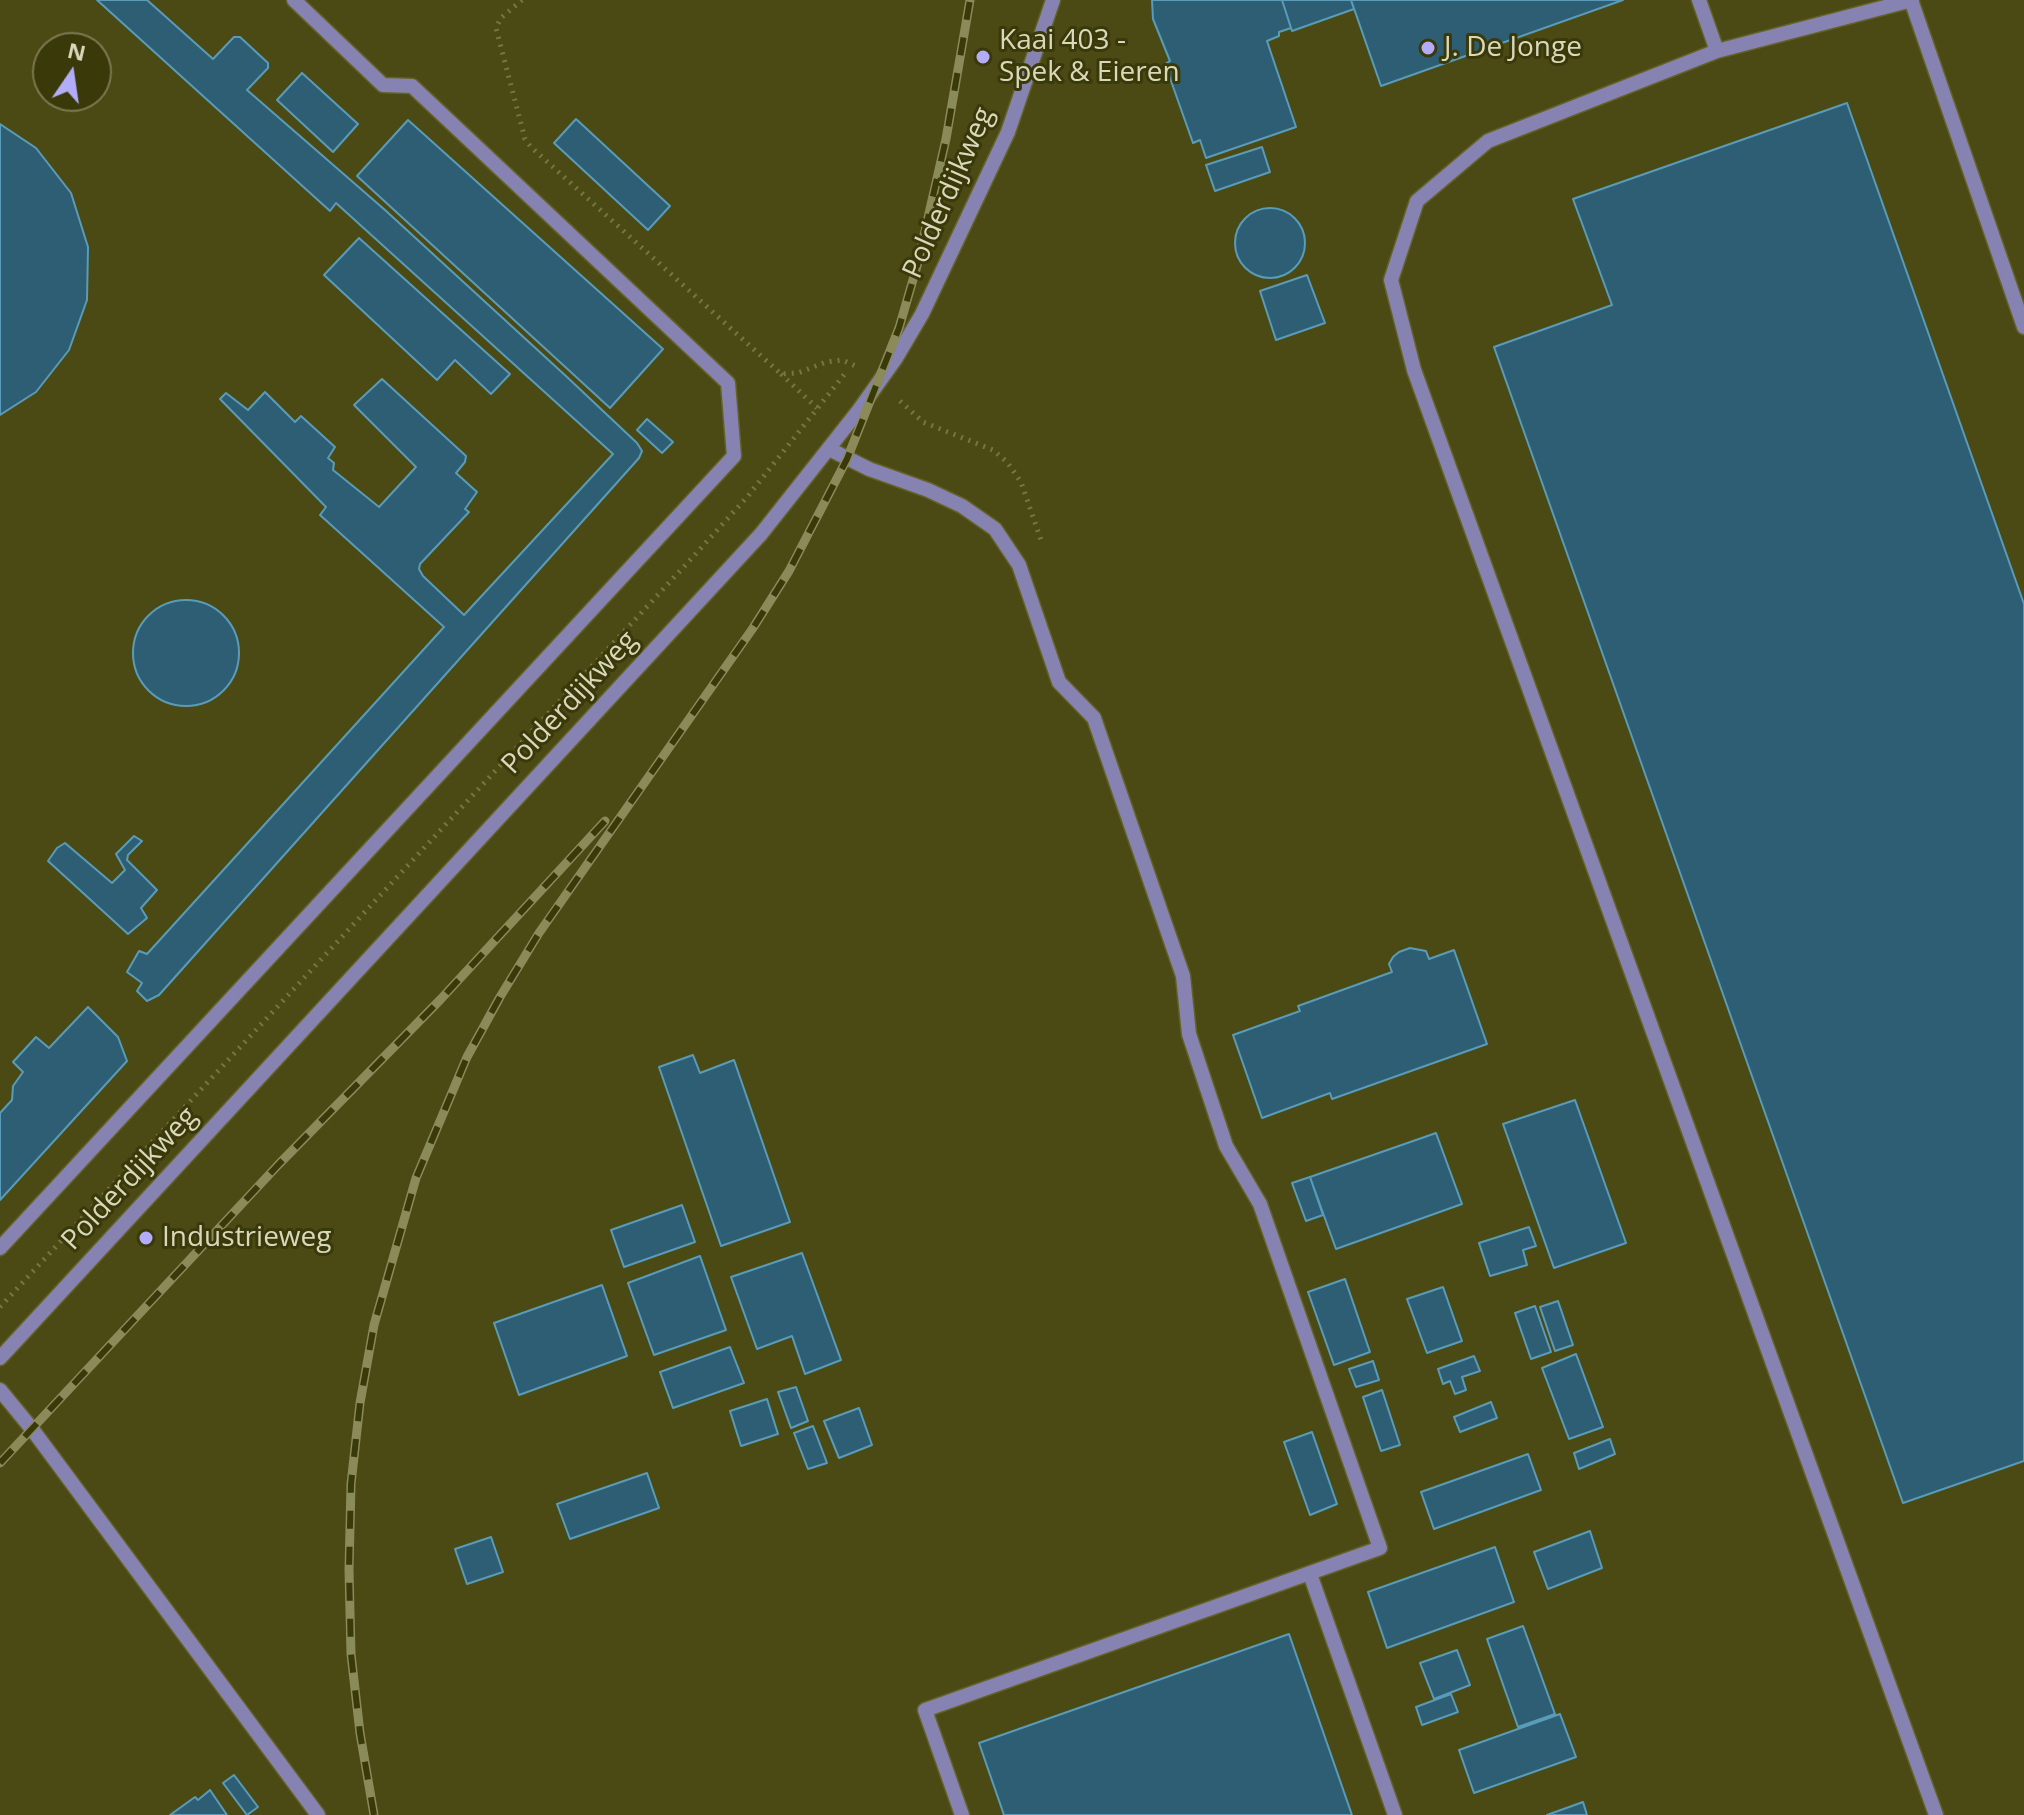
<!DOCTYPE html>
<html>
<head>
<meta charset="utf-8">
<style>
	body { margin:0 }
	#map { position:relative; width:2024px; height:1815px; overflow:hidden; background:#464401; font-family:"Open Sans",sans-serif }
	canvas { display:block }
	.north { position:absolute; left:32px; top:32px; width:80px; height:80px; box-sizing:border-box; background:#3a390a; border:2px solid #797950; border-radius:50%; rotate:13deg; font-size:22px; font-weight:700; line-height:32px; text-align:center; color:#d8d8ba }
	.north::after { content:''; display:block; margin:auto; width:28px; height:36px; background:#b3adf9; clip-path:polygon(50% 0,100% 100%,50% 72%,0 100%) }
</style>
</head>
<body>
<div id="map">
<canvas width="2024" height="1815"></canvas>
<div class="north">N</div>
</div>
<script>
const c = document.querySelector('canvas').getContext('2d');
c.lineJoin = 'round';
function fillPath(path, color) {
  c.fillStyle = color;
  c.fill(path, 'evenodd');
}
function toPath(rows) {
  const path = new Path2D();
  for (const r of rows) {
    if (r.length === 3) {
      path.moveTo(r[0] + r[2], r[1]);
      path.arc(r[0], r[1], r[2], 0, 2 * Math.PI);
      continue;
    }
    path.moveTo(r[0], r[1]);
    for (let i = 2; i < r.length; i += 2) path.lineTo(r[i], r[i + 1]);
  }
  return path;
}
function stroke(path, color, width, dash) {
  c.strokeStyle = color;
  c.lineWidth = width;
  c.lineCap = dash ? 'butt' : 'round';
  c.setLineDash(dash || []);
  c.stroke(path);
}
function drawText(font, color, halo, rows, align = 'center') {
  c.font = font + ' "Open Sans",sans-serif';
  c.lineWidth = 6;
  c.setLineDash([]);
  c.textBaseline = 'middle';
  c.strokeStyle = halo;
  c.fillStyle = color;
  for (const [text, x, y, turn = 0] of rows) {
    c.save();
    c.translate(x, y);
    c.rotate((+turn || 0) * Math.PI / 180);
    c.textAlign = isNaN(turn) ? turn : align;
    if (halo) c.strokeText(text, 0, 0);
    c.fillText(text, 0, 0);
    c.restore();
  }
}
const built = toPath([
	[0,0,2024,0,2024,1815,0,1815],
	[48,48,96,48,96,96,48,96]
]);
const building = toPath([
	[97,0,147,0,213,59,234,37,240,37,268,63,268,68,247,90,385,210,567,377,637,443,642,451,639,458,159,995,147,1001,137,991,142,983,127,972,139,951,147,954,444,627,320,515,326,507,220,399,226,393,248,410,265,392,295,422,301,416,335,447,328,458,334,463,333,470,379,507,416,467,354,405,382,379,466,456,465,462,456,473,477,492,465,509,469,512,420,564,419,569,423,576,464,615,613,454,336,203,330,211,97,0],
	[1152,0,1282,0,1291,28,1279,32,1279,36,1267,41,1296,127,1206,158,1200,140,1193,143,1165,64,1170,61,1153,19,1152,0],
	[1282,0,1351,0,1354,9,1292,31,1282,0],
	[1351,0,1623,0,1381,86,1351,0],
	[302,73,358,124,333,152,277,100,302,73],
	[1847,103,2024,604,2024,1461,1903,1503,1494,347,1612,305,1573,199,1847,103],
	[576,119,670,206,648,230,554,143,576,119],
	[408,120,663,349,610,408,357,176,408,120],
	[0,124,36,148,71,193,88,247,87,300,69,350,36,392,0,415,0,124],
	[1262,147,1270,172,1215,191,1206,165,1262,147],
	[1270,243,35],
	[359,238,510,374,491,394,455,360,437,380,324,275,359,238],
	[1307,275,1325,323,1276,340,1260,291,1307,275],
	[647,419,673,442,662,453,637,430,647,419],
	[186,653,53],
	[134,836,142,841,128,855,127,860,157,890,141,908,147,918,128,934,48,861,57,848,65,843,112,883,125,870,116,854,134,836],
	[1410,948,1426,951,1429,959,1454,950,1487,1044,1332,1099,1330,1093,1262,1118,1233,1035,1300,1011,1298,1006,1392,972,1389,964,1393,957,1399,952,1410,948],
	[88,1007,118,1037,127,1061,0,1200,0,1113,12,1100,13,1086,23,1072,13,1062,36,1037,49,1048,88,1007],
	[693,1055,700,1073,734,1060,790,1222,721,1246,659,1067,693,1055],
	[1575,1100,1626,1243,1554,1268,1503,1124,1575,1100],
	[1436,1133,1462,1204,1336,1249,1310,1177,1436,1133],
	[1310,1177,1323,1215,1306,1221,1292,1183,1310,1177],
	[682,1205,695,1242,624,1267,611,1230,682,1205],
	[1529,1227,1536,1246,1523,1250,1527,1265,1490,1276,1479,1243,1529,1227],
	[802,1253,841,1360,805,1374,792,1336,757,1349,731,1277,802,1253],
	[700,1256,726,1330,654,1355,628,1283,700,1256],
	[1345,1279,1370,1352,1334,1365,1308,1292,1345,1279],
	[602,1285,627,1356,519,1395,494,1323,602,1285],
	[1443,1287,1462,1341,1427,1353,1407,1299,1443,1287],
	[1558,1301,1573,1345,1555,1351,1540,1307,1558,1301],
	[1535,1306,1551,1352,1531,1359,1515,1313,1535,1306],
	[730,1347,744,1383,673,1408,660,1372,730,1347],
	[1576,1354,1603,1427,1569,1439,1542,1368,1576,1354],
	[1474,1356,1480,1371,1462,1377,1466,1390,1455,1394,1450,1381,1443,1384,1438,1369,1474,1356],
	[1373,1361,1379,1380,1356,1387,1349,1369,1373,1361],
	[796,1387,808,1421,791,1428,778,1392,796,1387],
	[1382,1390,1400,1445,1381,1451,1363,1397,1382,1390],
	[767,1399,778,1434,741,1446,730,1411,767,1399],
	[1491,1402,1497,1418,1460,1432,1454,1417,1491,1402],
	[859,1408,872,1445,839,1458,824,1421,859,1408],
	[813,1426,827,1463,808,1469,794,1433,813,1426],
	[1312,1432,1337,1504,1310,1515,1284,1442,1312,1432],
	[1610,1439,1615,1454,1579,1469,1574,1453,1610,1439],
	[1528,1454,1541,1490,1434,1529,1421,1492,1528,1454],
	[647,1473,659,1508,570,1539,557,1504,647,1473],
	[1590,1531,1602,1568,1548,1589,1534,1552,1590,1531],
	[491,1537,503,1572,467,1584,455,1549,491,1537],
	[1495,1547,1514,1602,1387,1648,1368,1592,1495,1547],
	[1523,1626,1555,1714,1518,1727,1487,1639,1523,1626],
	[1289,1634,1352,1815,1004,1815,979,1743,1289,1634],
	[1457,1650,1470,1685,1434,1699,1420,1663,1457,1650],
	[1451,1694,1458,1712,1422,1725,1416,1707,1451,1694],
	[1560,1714,1576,1757,1474,1793,1459,1750,1560,1714],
	[234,1775,258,1807,247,1815,223,1783,234,1775],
	[210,1790,227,1815,170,1815,195,1797,198,1800,210,1790],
	[1583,1802,1587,1815,1547,1815,1583,1802]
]);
const path = toPath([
	[522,0,501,18,496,28,525,139,531,147,781,374,798,373,826,362,842,360,858,367],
	[781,374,817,408],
	[900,401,923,422,993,450,1007,462,1021,482,1042,543],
	[0,1307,691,559,748,496,847,371]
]);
const minor = toPath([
	[1699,0,1717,51,1488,141,1417,201,1391,280,1414,370,1936,1815],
	[1911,0,2024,327],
	[1717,51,1912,0],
	[829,449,869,469,928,490,962,506,995,529,1019,565,1059,682,1094,718,1183,976,1189,1034,1226,1146,1260,1204,1380,1548,925,1710,962,1815],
	[0,1248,734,456,728,383,412,86,383,85,294,0],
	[0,1358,761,534,859,410,896,358,922,314,1008,132,1053,0],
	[0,1390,32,1429,318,1815],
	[1310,1574,1395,1815]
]);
const rail = toPath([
	[0,1463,279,1164,440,1000,605,821],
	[374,1815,360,1733,351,1654,349,1570,351,1484,360,1403,374,1325,416,1178,467,1057,500,997,539,933,753,628,789,571,847,459,899,328,917,266,946,139,970,0]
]);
const markers = [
	[1428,48,8,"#b3adf9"],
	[983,57,8,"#b3adf9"],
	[146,1238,8,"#b3adf9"]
];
const poiNames = [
	["Kaai 403 -",999,41],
	["Spek & Eieren",999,73],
	["J. De Jonge",1444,48],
	["Industrieweg",162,1238]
];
const streetNames = [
	["Polderdijkweg",949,193,-66],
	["Polderdijkweg",570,703,-47],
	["Polderdijkweg",130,1179,-47]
];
fillPath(built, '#4b4a15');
fillPath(building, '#2e5e73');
stroke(building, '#599cb9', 2);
stroke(minor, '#636226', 17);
stroke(path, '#77763f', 5, [2, 6]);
stroke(minor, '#8682b1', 14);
stroke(rail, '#8b8a59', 9);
stroke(rail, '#3a390a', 6, [18]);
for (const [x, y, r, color] of markers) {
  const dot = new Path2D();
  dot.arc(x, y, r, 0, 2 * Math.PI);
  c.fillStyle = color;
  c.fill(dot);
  stroke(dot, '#3a390a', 3);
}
drawText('28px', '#d8d8ba', '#3a390a', poiNames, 'left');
drawText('28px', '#d8d8ba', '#3a390a', streetNames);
</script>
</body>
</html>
